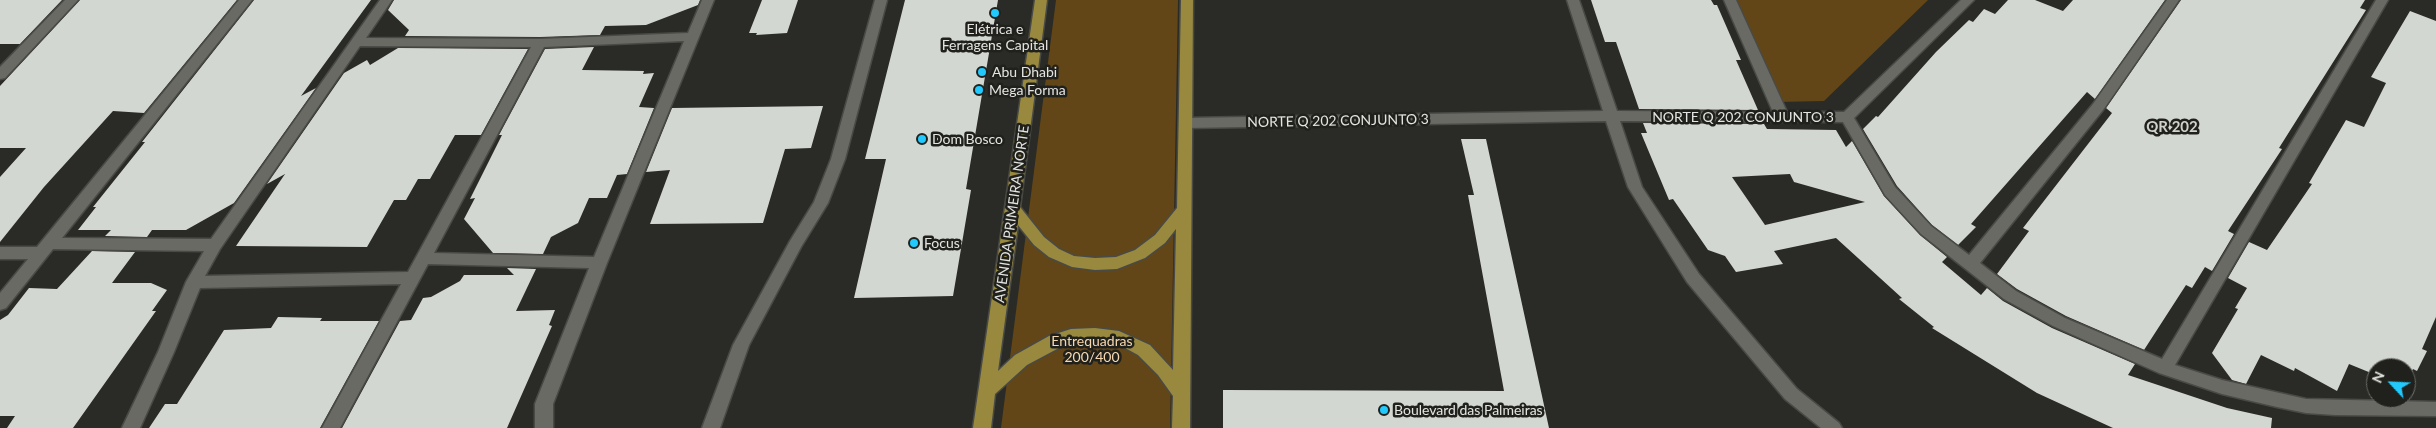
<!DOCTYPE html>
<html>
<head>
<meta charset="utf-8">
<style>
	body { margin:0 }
	#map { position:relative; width:2436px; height:428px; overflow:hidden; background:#2a2b26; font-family:Lato,sans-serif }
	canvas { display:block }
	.north { position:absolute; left:2366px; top:358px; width:50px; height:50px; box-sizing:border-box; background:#20211c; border:1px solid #6e6f6b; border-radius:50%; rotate:295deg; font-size:14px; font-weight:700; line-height:20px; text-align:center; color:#e4e5e2 }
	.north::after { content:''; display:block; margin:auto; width:18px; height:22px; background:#22c9fd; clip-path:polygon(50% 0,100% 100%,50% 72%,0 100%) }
</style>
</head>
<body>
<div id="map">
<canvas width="2436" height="428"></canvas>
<div class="north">N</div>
</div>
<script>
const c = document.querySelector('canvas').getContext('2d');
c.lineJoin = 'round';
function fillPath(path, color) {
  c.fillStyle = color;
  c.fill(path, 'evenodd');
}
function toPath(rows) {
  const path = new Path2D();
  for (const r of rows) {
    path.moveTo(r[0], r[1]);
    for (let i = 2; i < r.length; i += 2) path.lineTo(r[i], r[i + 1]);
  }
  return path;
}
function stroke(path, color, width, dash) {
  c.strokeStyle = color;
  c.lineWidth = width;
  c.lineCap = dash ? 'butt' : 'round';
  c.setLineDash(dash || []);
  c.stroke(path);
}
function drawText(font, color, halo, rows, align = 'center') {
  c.font = font + ' Lato,sans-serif';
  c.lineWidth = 5;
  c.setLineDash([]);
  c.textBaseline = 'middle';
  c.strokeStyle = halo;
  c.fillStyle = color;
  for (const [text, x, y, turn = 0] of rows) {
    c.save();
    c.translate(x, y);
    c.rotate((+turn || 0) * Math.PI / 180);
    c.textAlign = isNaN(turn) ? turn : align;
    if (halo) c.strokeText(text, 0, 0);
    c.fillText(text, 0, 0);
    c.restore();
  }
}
const green = toPath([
	[1056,0,1178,0,1170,428,1001,428],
	[1736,0,1928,0,1824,101,1776,102]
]);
const building = toPath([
	[0,0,62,0,20,44,0,44],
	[80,0,237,0,144,113,113,111,44,187,0,242,0,177,26,148,0,148,0,86],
	[254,0,371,0,301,96,316,88,234,203,186,230,152,230,147,237,105,236,111,230,78,230,96,207,93,207,145,142,142,142],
	[394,0,700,0,698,5,646,25,605,26,600,35,540,37,405,36,409,30,388,10],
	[762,0,798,0,787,33,756,35,757,33,749,33],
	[905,0,998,0,966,189,971,190,953,296,854,298,886,159,865,159],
	[1591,0,1711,0,1714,5,1717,5,1741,60,1736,60,1758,110,1639,109,1616,42,1605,42],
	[2008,0,2035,0,2063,11,2073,0,2165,0,2095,99,2087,92,1971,224,1976,227,1958,245,1932,225,1897,186,1863,129,1876,116,1878,117,1936,52,1969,20,1973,22,1984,9,1995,14],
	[2181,0,2365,0,2360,8,2366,10,2279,148,2282,149,2228,231,2234,234,2212,271,2205,267,2192,288,2186,285,2144,350,2066,316,2017,289,1997,274,2029,231,2023,228,2112,113,2106,108],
	[2410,11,2436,21,2436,317,2422,349,2427,351,2417,371,2413,369,2406,383,2406,368,2376,368,2376,375,2349,364,2337,391,2295,368,2294,371,2261,355,2246,384,2232,380,2212,353,2238,309,2235,308,2247,288,2228,278,2249,242,2267,250,2312,184,2309,183,2346,120,2364,127,2386,83,2371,77],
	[594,47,582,70,644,71,643,74,654,73,639,107,654,108,627,174,617,175,607,198,589,198,578,223,551,237,543,254,493,253,464,219,475,198,470,199,502,135,499,135,545,49],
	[398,48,528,49,481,135,455,135,430,179,418,179,406,200,394,200,367,247,236,246,285,174,267,184,344,73,367,60,370,65],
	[823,106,811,148,785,149,763,223,650,224,670,170,646,172,672,108],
	[1643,123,1764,124,1767,129,1836,130,1846,147,1852,141,1884,196,1920,235,1947,257,1942,262,1981,295,1987,288,2003,301,2052,328,2135,364,2128,375,2227,408,2272,418,2271,428,2113,428,2037,393,1932,328,1934,327,1899,299,1902,298,1836,238,1774,251,1783,264,1736,272,1725,256,1708,250,1673,199,1669,200,1641,133,1647,133],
	[1790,174,1794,182,1865,202,1765,225,1732,177],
	[1461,139,1486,139,1549,428,1223,428,1223,390,1504,391,1468,195,1474,195],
	[92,251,135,252,112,283,151,283,167,290,152,311,156,311,73,428,7,428,15,416,0,416,0,320,8,315,29,288,57,289],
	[507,268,536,269,516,311,555,310,549,325,552,326,507,428,342,428,400,321,411,320,423,298,431,297,460,281,464,275,514,275],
	[278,317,322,318,320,321,379,321,320,428,149,428,165,404,177,404,224,330,271,328]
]);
const minor = toPath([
	[65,0,78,0,5,78,0,79,0,67,65,0],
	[239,0,252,0,62,238,211,239,380,0,392,0,366,38,540,39,688,33,702,0,714,0,607,263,553,404,553,428,535,428,535,404,589,268,428,264,340,428,322,428,401,284,200,288,174,352,140,428,122,428,158,352,186,282,204,251,53,249,6,308,0,310,0,293,28,259,0,259,0,247,37,247,239,0],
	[684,41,594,257,434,253,544,47,684,41],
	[360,46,531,47,408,272,205,276,220,249,360,46],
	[875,0,887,0,845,159,828,203,801,247,749,345,720,428,702,428,733,345,790,241,814,202,831,159,875,0],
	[1567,0,1579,0,1617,111,1773,112,1724,0,1736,0,1787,112,1844,112,1961,0,1974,0,1854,118,1895,187,1931,226,1969,255,2093,104,2167,0,2179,0,2103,110,1980,263,2016,291,2065,318,2162,359,2376,0,2388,0,2175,365,2222,380,2306,399,2436,402,2436,416,2335,415,2306,413,2277,407,2222,394,2159,373,2053,326,2004,299,1921,234,1885,195,1843,122,1620,121,1642,187,1699,274,1797,389,1839,423,1842,428,1821,428,1785,399,1687,282,1628,187,1606,121,1186,128,1179,123,1186,118,1603,111,1567,0]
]);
const major = toPath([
	[1035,0,1047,0,1020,207,1044,237,1059,249,1074,256,1095,258,1116,257,1135,250,1155,235,1177,208,1181,0,1193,0,1190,428,1172,428,1173,396,1158,375,1138,355,1116,343,1095,340,1072,341,1027,365,995,394,991,428,973,428,1035,0],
	[1018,225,1034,245,1049,257,1072,267,1095,270,1117,269,1145,258,1165,243,1176,229,1173,370,1150,345,1119,331,1095,328,1071,329,1049,336,1015,355,998,371,1018,225]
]);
const markers = [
	[995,13,5,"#22c9fd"],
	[982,72,5,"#22c9fd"],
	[979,90,5,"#22c9fd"],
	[922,139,5,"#22c9fd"],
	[914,243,5,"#22c9fd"],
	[1384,410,5,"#22c9fd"]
];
const poiNames = [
	["Elétrica e",995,29,"center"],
	["Ferragens Capital",995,45,"center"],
	["Abu Dhabi",992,72],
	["Mega Forma",989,90],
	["Dom Bosco",932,139],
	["Focus",924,243],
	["Boulevard das Palmeiras",1394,410]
];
const streetNames = [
	["NORTE Q 202 CONJUNTO 3",1743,117],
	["NORTE Q 202 CONJUNTO 3",1338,121,-1],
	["AVENIDA PRIMEIRA NORTE",1012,214,-82]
];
const parkNames = [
	["Entrequadras",1092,341],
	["200/400",1092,357]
];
const neighbourhoodNames = [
	["QR 202",2172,127]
];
fillPath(green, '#634618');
fillPath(building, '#d2d7d1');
stroke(minor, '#494a46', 3);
stroke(major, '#494a46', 3);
fillPath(minor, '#696a64');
fillPath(major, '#98893f');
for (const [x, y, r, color] of markers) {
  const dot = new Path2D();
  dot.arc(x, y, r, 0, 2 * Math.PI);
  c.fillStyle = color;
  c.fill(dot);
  stroke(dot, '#20211c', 2);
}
drawText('14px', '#e4e5e2', '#20211c', poiNames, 'left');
drawText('14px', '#e4e5e2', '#20211c', streetNames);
drawText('14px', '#f6d8b0', '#20211c', parkNames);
drawText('bold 15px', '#d0d2cb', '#20211c', neighbourhoodNames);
</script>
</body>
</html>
